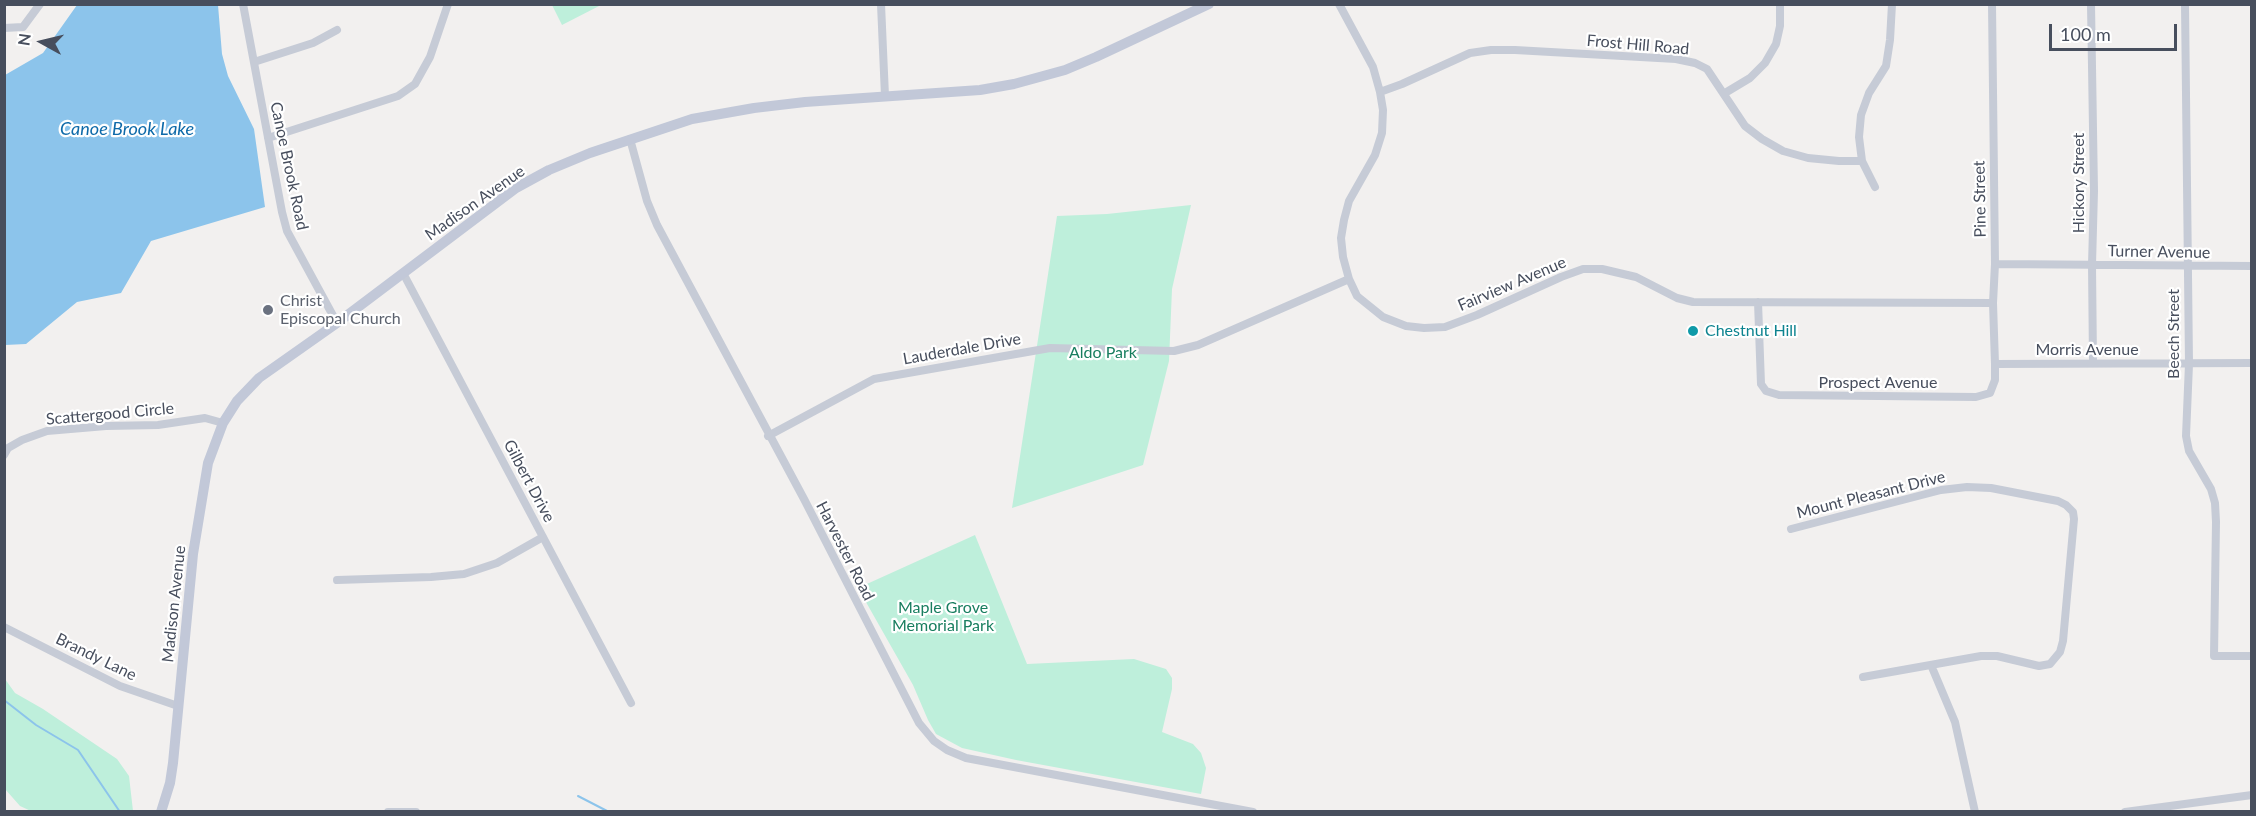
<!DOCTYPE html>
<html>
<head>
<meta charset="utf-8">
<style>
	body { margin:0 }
	#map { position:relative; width:2256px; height:816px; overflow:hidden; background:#f2f0ef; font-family:Lato,sans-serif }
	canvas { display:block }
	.frame { position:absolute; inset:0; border:6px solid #474e5d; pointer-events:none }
	.north { position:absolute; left:12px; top:12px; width:60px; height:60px; -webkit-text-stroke:4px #fff; paint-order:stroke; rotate:278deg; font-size:16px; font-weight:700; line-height:24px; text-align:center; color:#474e5d }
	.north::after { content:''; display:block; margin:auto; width:21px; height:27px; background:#474e5d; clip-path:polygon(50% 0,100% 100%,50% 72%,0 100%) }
	.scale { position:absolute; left:2049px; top:24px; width:128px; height:27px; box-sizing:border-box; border:3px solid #474e5d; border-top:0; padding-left:8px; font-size:18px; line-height:21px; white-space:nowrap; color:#474e5d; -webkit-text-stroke:4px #fff; paint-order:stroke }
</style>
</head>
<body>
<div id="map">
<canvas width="2256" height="816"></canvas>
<div class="frame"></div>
<div class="north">N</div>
<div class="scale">100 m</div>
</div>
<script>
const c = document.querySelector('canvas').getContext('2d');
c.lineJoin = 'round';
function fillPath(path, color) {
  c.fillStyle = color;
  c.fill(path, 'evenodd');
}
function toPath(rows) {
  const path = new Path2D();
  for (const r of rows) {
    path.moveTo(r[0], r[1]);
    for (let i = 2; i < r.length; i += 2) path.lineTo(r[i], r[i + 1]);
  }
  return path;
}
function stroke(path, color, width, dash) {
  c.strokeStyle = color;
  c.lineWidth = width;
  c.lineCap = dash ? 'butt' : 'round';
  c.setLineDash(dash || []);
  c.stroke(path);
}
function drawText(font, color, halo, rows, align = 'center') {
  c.font = font + ' Lato,sans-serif';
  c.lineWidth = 4.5;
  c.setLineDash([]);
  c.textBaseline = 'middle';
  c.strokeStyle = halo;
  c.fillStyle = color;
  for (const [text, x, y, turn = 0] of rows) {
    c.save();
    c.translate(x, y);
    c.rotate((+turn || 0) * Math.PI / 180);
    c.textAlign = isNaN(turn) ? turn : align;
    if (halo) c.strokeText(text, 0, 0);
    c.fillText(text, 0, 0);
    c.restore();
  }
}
const green = toPath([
	[552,5,601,5,562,25],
	[1191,205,1172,289,1169,361,1143,465,1012,508,1057,216,1107,214],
	[975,535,1027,664,1134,659,1166,669,1172,678,1172,689,1162,732,1193,744,1201,753,1206,768,1201,794,1016,760,962,748,936,734,928,720,913,685,858,588],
	[5,679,15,693,43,709,117,759,129,776,133,811,33,812,20,806,5,789]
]);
const water = toPath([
	[77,5,218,5,222,54,228,76,254,129,265,207,151,241,121,293,77,302,26,344,5,345,5,75,43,53]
]);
const stream = toPath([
	[4,700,36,725,78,750,120,812],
	[578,796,609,812]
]);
const street = toPath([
	[243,4,282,212,287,231,337,323],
	[881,4,885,96],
	[1339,4,1373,67,1380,92,1383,110,1382,133,1375,155,1349,201,1344,220,1341,238,1343,257,1349,279,1357,296,1383,317,1406,326,1424,328,1445,327,1477,315,1561,277,1583,269,1602,269,1636,277,1677,298,1693,302,1993,303],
	[2091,4,2094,191,2092,265,2093,362],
	[2185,4,2189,364,2186,436,2189,451,2211,489,2215,503,2216,522,2214,656,2252,656],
	[4,28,23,27,40,4],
	[254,62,313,43,337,30],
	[1380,92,1402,84,1470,53,1491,50,1515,50,1676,59,1695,63,1707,69,1745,126,1762,139,1783,151,1808,158,1839,161,1862,161],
	[1725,93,1750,78,1765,63,1776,44,1780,26,1780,4],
	[268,138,398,96,415,84,430,57,448,4],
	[630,139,647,201,657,225,804,499,919,723,934,741,947,750,966,758,1253,812],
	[1875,187,1862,161,1859,137,1861,115,1869,93,1886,66,1890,40,1892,4],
	[1995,264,2252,266],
	[403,273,631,703],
	[1758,302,1761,384,1766,391,1779,395,1976,397,1990,393,1995,380,1995,364,1993,303,1995,264,1992,4],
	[1995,364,2252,363],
	[768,436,874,379,1050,348,1174,351,1198,345,1349,279],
	[4,455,8,448,22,440,47,431,106,426,158,425,205,418,223,423],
	[1791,529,1941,490,1967,487,1991,488,2058,501,2066,505,2073,512,2074,519,2063,641,2060,652,2050,664,2039,666,1997,656,1981,656,1863,677],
	[337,580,431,577,464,574,497,563,543,537],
	[4,627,120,686,178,706],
	[1931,665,1955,722,1975,812],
	[388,812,416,812],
	[2125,812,2252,795]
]);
const secondary = toPath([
	[161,812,170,783,173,763,193,554,208,463,223,423,237,401,259,378,337,323,516,188,549,170,590,153,692,119,754,108,805,102,980,90,1014,84,1065,70,1096,57,1209,4]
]);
const markers = [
	[268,310,6,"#6b7280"],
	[1693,331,6,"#0f9aa8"]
];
const streetNames = [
	["Frost Hill Road",1638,45,5],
	["Canoe Brook Road",289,166,78],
	["Hickory Street",2079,183,-90],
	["Pine Street",1980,199,-91],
	["Madison Avenue",475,203,-35],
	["Turner Avenue",2159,252,1],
	["Fairview Avenue",1512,284,-23],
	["Beech Street",2174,334,-90],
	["Lauderdale Drive",962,349,-10],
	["Morris Avenue",2087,350],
	["Prospect Avenue",1878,383],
	["Scattergood Circle",110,414,-5],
	["Gilbert Drive",529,481,62],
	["Mount Pleasant Drive",1871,495,-14],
	["Harvester Road",845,551,63],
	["Madison Avenue",174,604,-84],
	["Brandy Lane",96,657,26]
];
const worshipNames = [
	["Christ",280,301],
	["Episcopal Church",280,319]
];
const cultureNames = [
	["Chestnut Hill",1705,331]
];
const parkNames = [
	["Aldo Park",1103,353],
	["Maple Grove",943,608],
	["Memorial Park",943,626]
];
const waterNames = [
	["Canoe Brook Lake",127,129]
];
fillPath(green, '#beefdb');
fillPath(water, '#8cc4eb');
stroke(stream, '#8cc4eb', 2);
stroke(street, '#c6cbd6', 8);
stroke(secondary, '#c2c8d8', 10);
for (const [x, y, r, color] of markers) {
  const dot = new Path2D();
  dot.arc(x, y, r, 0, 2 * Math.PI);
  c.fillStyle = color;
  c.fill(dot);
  stroke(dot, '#fff', 2);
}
drawText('16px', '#474e5d', '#fff', streetNames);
drawText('16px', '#5b616d', '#fff', worshipNames, 'left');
drawText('16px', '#0d838f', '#fff', cultureNames, 'left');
drawText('16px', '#187e5f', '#fff', parkNames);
drawText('italic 18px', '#0e6aa9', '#fff', waterNames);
</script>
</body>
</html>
